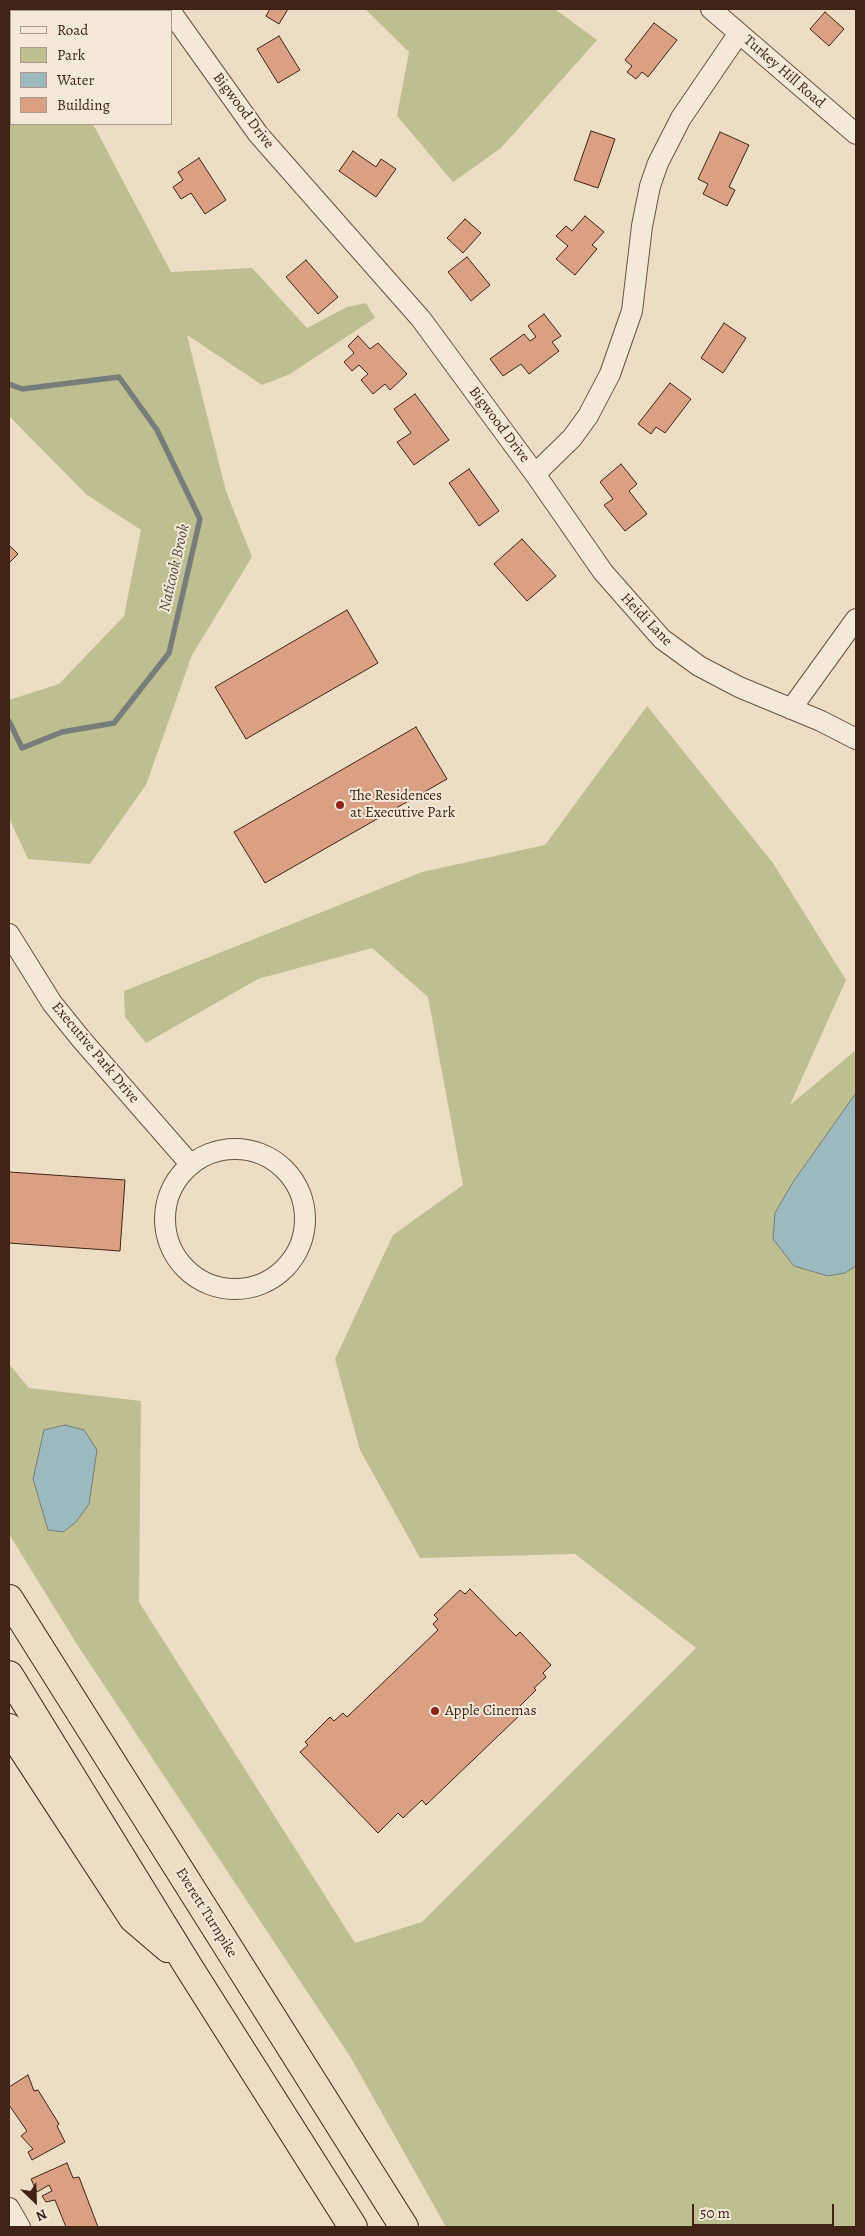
<!DOCTYPE html>
<html>
<head>
<meta charset="utf-8">
<style>
	body { margin:0 }
	#map { position:relative; width:865px; height:2236px; overflow:hidden; background:#edddc4; font-family:Alegreya,serif }
	canvas { display:block }
	.frame { position:absolute; inset:0; border:10px solid #3f2415; pointer-events:none }
	.legend { position:absolute; left:10px; top:10px; width:162px; height:115px; box-sizing:border-box; background:#f3e9d9; border:1px solid #ab9a8b; margin:0; padding:6px 9px; list-style:none; font-size:15px; color:#3f2415 }
	.legend li { display:flex; align-items:center; gap:10px; height:25px }
	.legend b { width:25px; border:1px solid #ab9a8b }
	.north { position:absolute; left:10px; top:2176px; width:50px; height:50px; -webkit-text-stroke:4px #f3e9d9; paint-order:stroke; rotate:156deg; font-size:14px; font-weight:700; line-height:20px; text-align:center; color:#3f2415 }
	.north::after { content:''; display:block; margin:auto; width:18px; height:22px; background:#3f2415; clip-path:polygon(50% 0,100% 100%,50% 72%,0 100%) }
	.scale { position:absolute; left:692px; top:2204px; width:142px; height:22px; box-sizing:border-box; border:2px solid #3f2415; border-top:0; padding-left:6px; font-size:15px; line-height:18px; white-space:nowrap; color:#3f2415; -webkit-text-stroke:4px #f3e9d9; paint-order:stroke }
</style>
</head>
<body>
<div id="map">
<canvas width="865" height="2236"></canvas>
<div class="frame"></div>
<ul class="legend">
<li><b style="height:6px;background:#f3e9d9"></b>Road</li>
<li><b style="height:14px;background:#bebf90"></b>Park</li>
<li><b style="height:14px;background:#9cbabd"></b>Water</li>
<li><b style="height:14px;background:#d9a083"></b>Building</li>
</ul>
<div class="north">N</div>
<div class="scale">50 m</div>
</div>
<script>
const c = document.querySelector('canvas').getContext('2d');
c.lineJoin = 'round';
function fillPath(path, color) {
  c.fillStyle = color;
  c.fill(path, 'evenodd');
}
function toPath(rows) {
  const path = new Path2D();
  for (const r of rows) {
    if (r.length === 3) {
      path.moveTo(r[0] + r[2], r[1]);
      path.arc(r[0], r[1], r[2], 0, 2 * Math.PI);
      continue;
    }
    path.moveTo(r[0], r[1]);
    for (let i = 2; i < r.length; i += 2) path.lineTo(r[i], r[i + 1]);
  }
  return path;
}
function stroke(path, color, width, dash) {
  c.strokeStyle = color;
  c.lineWidth = width;
  c.lineCap = dash ? 'butt' : 'round';
  c.setLineDash(dash || []);
  c.stroke(path);
}
function drawText(font, color, halo, rows, align = 'center') {
  c.font = font + ' Alegreya,serif';
  c.lineWidth = 4;
  c.setLineDash([]);
  c.textBaseline = 'middle';
  c.strokeStyle = halo;
  c.fillStyle = color;
  for (const [text, x, y, turn = 0] of rows) {
    c.save();
    c.translate(x, y);
    c.rotate((+turn || 0) * Math.PI / 180);
    c.textAlign = isNaN(turn) ? turn : align;
    if (halo) c.strokeText(text, 0, 0);
    c.fillText(text, 0, 0);
    c.restore();
  }
}
const green = toPath([
	[9,9,16,9,18,11,11,11,11,124,93,124,171,272,252,268,307,328,347,307,366,303,375,318,290,374,262,385,187,335,226,491,252,557,192,655,146,785,90,864,28,859,9,818,9,700,59,684,124,616,141,530,87,495,9,416],
	[365,9,555,9,597,40,501,148,453,182,397,116,409,52],
	[647,706,773,863,846,980,790,1105,856,1050,856,2227,446,2227,351,2058,78,1646,9,1534,9,1364,29,1388,141,1401,139,1602,355,1943,422,1922,696,1648,575,1554,420,1558,360,1450,335,1359,393,1235,463,1185,428,997,372,948,258,979,146,1043,125,1017,124,991,422,872,545,845]
]);
const water = toPath([
	[856,1093,856,1266,845,1273,828,1276,794,1266,773,1239,775,1213,793,1182,856,1093],
	[65,1425,84,1430,97,1450,89,1504,76,1522,63,1532,48,1530,33,1479,44,1430,65,1425]
]);
const stream = toPath([
	[9,384,22,389,119,377,157,430,200,519,169,653,114,723,62,732,22,748,9,721]
]);
const building = toPath([
	[76,9,99,9,101,11,73,11,76,9],
	[270,9,288,9,279,24,266,16,270,9],
	[825,12,844,29,829,46,810,29,825,12],
	[654,23,677,40,648,77,642,72,636,79,627,72,632,66,625,60,654,23],
	[279,36,300,70,278,83,257,49,279,36],
	[591,131,615,139,598,188,574,180,591,131],
	[720,132,749,145,729,187,735,190,727,206,703,194,708,184,698,179,720,132],
	[353,151,376,167,381,159,396,169,376,197,339,171,353,151],
	[199,158,226,200,205,214,191,193,181,199,173,187,183,180,178,172,199,158],
	[585,216,604,232,592,245,597,249,575,275,556,259,568,246,556,236,566,226,572,231,585,216],
	[465,219,481,233,463,253,447,238,465,219],
	[467,257,490,285,471,301,448,272,467,257],
	[306,260,338,297,318,314,286,277,306,260],
	[544,314,561,336,552,342,559,351,529,374,521,364,503,376,490,359,524,334,530,341,536,337,528,326,544,314],
	[724,323,746,338,723,373,701,358,724,323],
	[358,336,370,349,378,343,407,374,390,390,385,384,373,394,361,380,368,374,359,365,352,371,344,362,354,353,348,346,358,336],
	[670,383,691,399,665,433,656,427,651,434,638,424,670,383],
	[415,394,449,440,414,465,397,442,411,433,394,409,415,394],
	[621,464,637,484,629,491,647,514,625,531,604,505,613,499,600,482,621,464],
	[469,469,499,511,479,526,449,483,469,469],
	[522,539,556,576,527,601,494,564,522,539],
	[9,545,18,554,9,563,9,545],
	[347,610,378,663,246,739,215,687,347,610],
	[416,727,447,779,265,883,234,832,416,727],
	[9,1172,125,1180,120,1251,9,1243,9,1172],
	[470,1589,516,1636,520,1632,551,1665,543,1673,546,1677,534,1688,536,1690,516,1710,521,1714,426,1805,422,1800,403,1818,398,1813,378,1833,300,1752,308,1745,305,1742,330,1717,334,1721,343,1713,347,1717,438,1630,433,1624,438,1619,434,1615,460,1590,465,1594,470,1589],
	[28,2075,34,2091,38,2090,59,2124,57,2126,65,2142,32,2160,28,2152,33,2149,21,2136,27,2131,9,2105,9,2087,28,2075],
	[67,2163,73,2178,79,2177,98,2227,66,2227,55,2200,46,2202,42,2196,52,2191,49,2185,37,2192,31,2179,67,2163]
]);
const minor = toPath([
	[711,9,856,134],
	[171,12,258,134,421,319,535,474,603,572,662,639,699,666,739,687,821,721,856,739],
	[535,474,572,438,588,416,610,374,632,311,642,226,650,186,658,163,681,118,739,33],
	[791,709,856,619],
	[9,934,52,1003,81,1039,191,1165],
	[235,1219,70],
	[9,2208,20,2227]
]);
const highway = toPath([
	[9,1599,404,2227],
	[9,1675,188,1966,353,2227],
	[9,1728,133,1918,168,1948]
]);
const markers = [
	[340,805,5,"#8f2418"],
	[435,1711,5,"#8f2418"]
];
const streetNames = [
	["Turkey Hill Road",784,72,41],
	["Bigwood Drive",243,111,53],
	["Bigwood Drive",499,425,53],
	["Heidi Lane",646,620,46],
	["Executive Park Drive",95,1053,50],
	["Everett Turnpike",206,1913,58]
];
const poiNames = [
	["The Residences",350,796],
	["at Executive Park",350,813],
	["Apple Cinemas",445,1711]
];
const waterNames = [
	["Naticook Brook",175,568,-77]
];
fillPath(green, '#bebf90');
fillPath(water, '#9cbabd');
stroke(water, '#777e7a', 1);
stroke(stream, '#777e7a', 5.5);
fillPath(building, '#d9a083');
stroke(building, '#3f2415', 1);
stroke(minor, '#6a5241', 22);
stroke(highway, '#3f2415', 30);
stroke(minor, '#f3e9d9', 20);
stroke(highway, '#edddc4', 28);
for (const [x, y, r, color] of markers) {
  const dot = new Path2D();
  dot.arc(x, y, r, 0, 2 * Math.PI);
  c.fillStyle = color;
  c.fill(dot);
  stroke(dot, '#f3e9d9', 2);
}
drawText('15px', '#3f2415', '#f3e9d9', streetNames);
drawText('15px', '#3f2415', '#f3e9d9', poiNames, 'left');
drawText('italic 16px', '#564a3f', '#f3e9d9', waterNames);
</script>
</body>
</html>
